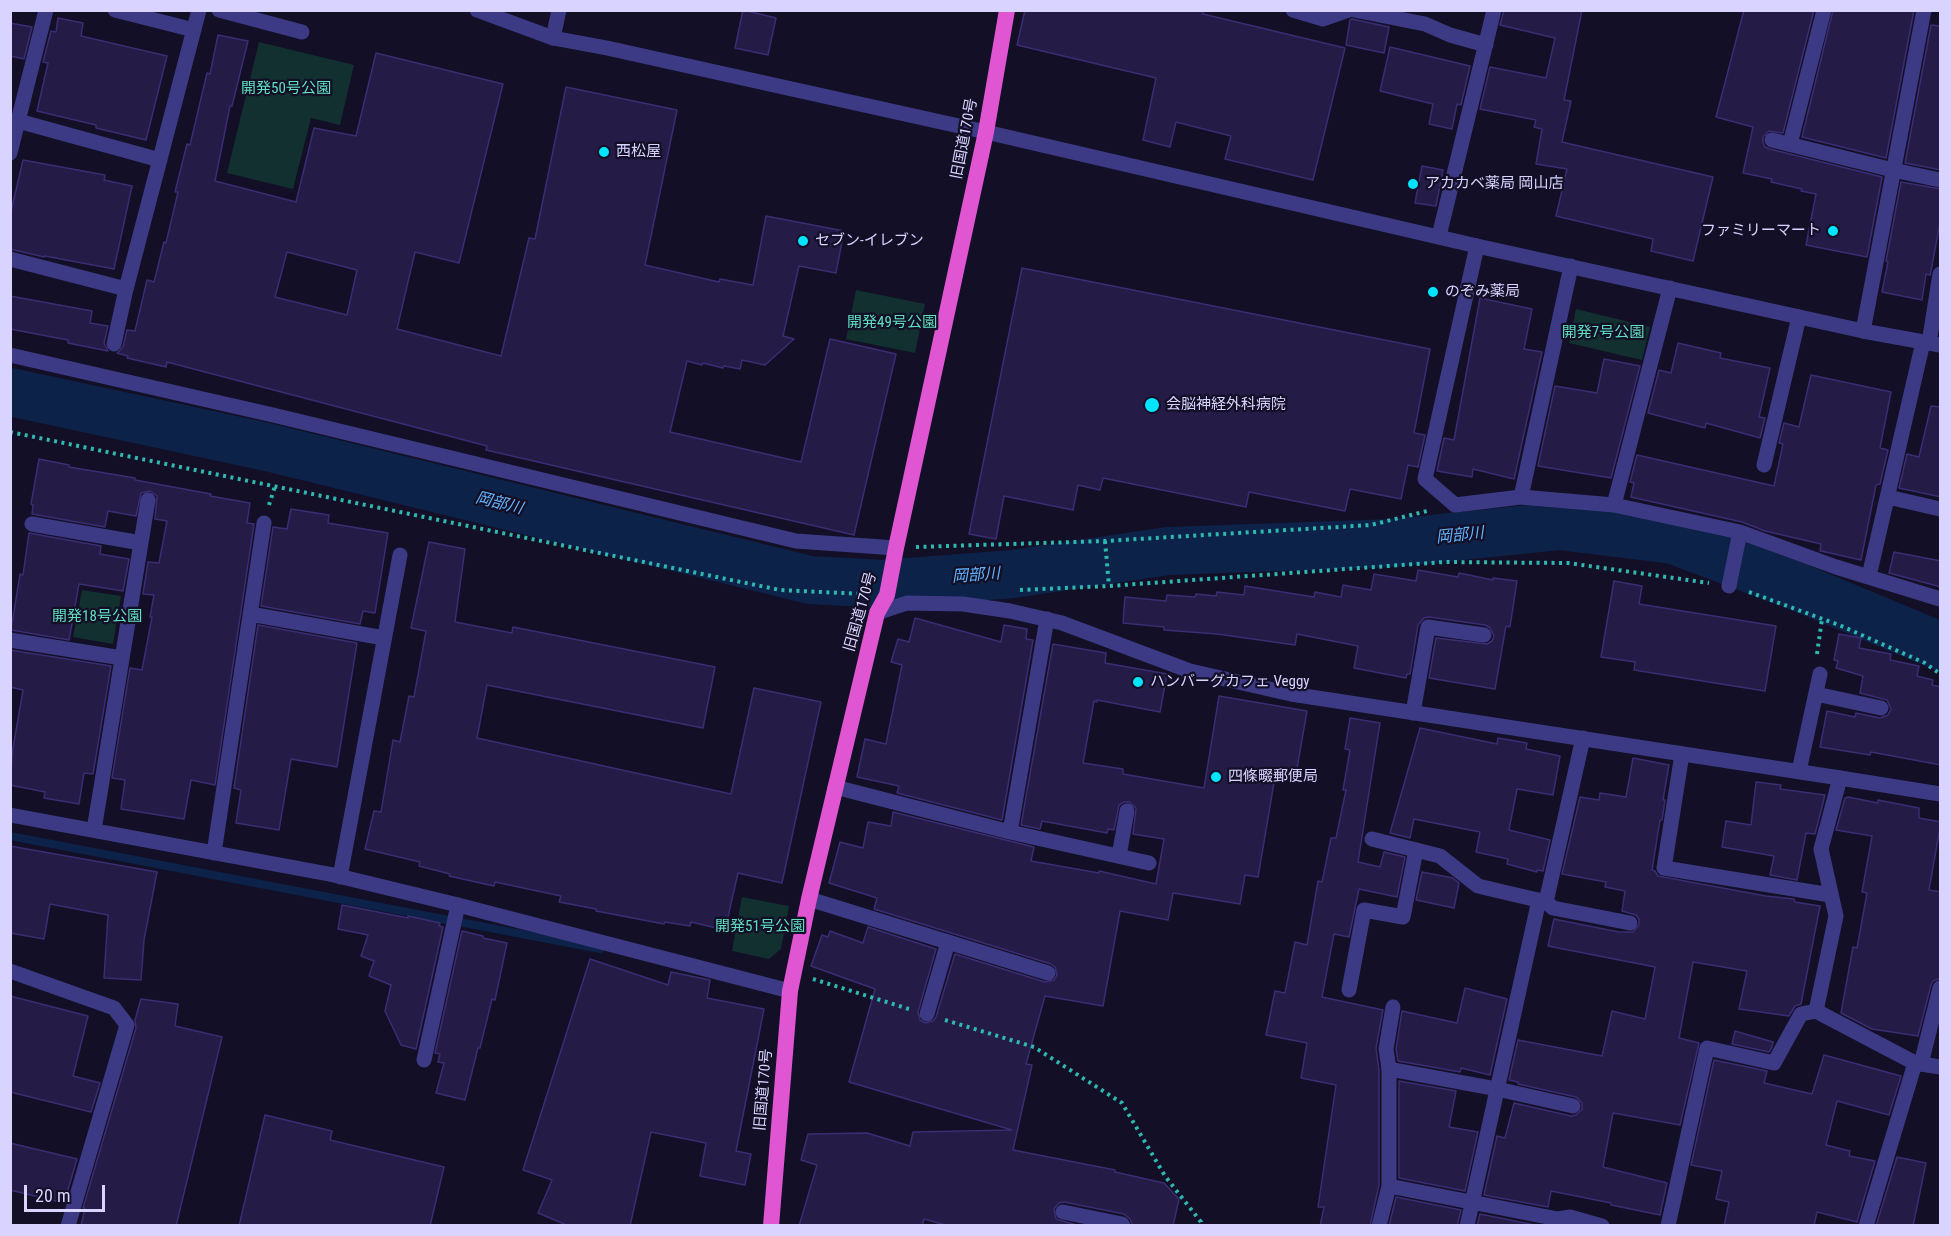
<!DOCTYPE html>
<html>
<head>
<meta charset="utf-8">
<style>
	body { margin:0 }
	#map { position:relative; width:1951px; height:1236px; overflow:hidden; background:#130f26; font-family:"Roboto Condensed",sans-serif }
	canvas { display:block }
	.frame { position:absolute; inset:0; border:12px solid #d9d4ff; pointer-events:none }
	.scale { position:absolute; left:24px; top:1185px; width:81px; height:27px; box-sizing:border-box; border:3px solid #d9d4ff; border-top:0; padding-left:8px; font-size:18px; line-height:21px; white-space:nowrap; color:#d9d4ff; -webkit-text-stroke:4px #130f26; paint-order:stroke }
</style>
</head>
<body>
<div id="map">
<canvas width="1951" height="1236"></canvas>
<div class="frame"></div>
<div class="scale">20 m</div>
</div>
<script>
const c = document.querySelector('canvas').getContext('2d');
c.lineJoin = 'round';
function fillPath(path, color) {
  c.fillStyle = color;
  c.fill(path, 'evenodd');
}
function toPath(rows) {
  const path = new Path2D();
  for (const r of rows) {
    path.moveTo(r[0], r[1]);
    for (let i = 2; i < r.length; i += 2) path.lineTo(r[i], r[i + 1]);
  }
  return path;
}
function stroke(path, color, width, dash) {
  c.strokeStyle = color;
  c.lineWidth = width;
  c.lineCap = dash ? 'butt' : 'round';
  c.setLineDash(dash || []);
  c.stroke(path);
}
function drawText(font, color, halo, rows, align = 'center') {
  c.font = font + ' "Roboto Condensed","Noto Sans JP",sans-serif';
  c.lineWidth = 4.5;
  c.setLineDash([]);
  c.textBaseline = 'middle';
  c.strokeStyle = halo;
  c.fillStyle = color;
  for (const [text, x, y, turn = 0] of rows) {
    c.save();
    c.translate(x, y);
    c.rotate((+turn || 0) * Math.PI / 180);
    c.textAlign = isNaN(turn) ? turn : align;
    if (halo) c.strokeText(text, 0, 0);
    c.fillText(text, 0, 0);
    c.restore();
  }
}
const green = toPath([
	[259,42,354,65,340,125,311,118,293,189,227,173],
	[856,290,925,304,915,353,846,339],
	[1576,309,1650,327,1642,360,1569,343],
	[82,590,121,596,113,644,73,637],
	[742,897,789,906,781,949,769,959,732,951]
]);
const stream = toPath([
	[10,836,600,949]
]);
const river = toPath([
	[10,392,267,447,810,580,882,584,1013,574,1168,551,1392,543,1559,526,1673,540,1796,586,1940,646]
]);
const building = toPath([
	[743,10,776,18,768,55,735,48,743,10],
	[1025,10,1203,10,1203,14,1345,48,1313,180,1225,159,1231,136,1176,122,1170,147,1143,140,1156,78,1017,45,1025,10],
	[1504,10,1582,10,1564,100,1571,101,1562,142,1713,177,1693,261,1651,251,1653,239,1556,216,1567,169,1536,164,1542,129,1534,127,1536,120,1480,109,1490,67,1546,78,1555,38,1500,25,1504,10],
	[1744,10,1814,10,1783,133,1769,131,1763,137,1763,142,1765,147,1770,149,1882,177,1867,257,1806,245,1816,194,1801,191,1802,189,1771,182,1772,179,1743,173,1753,127,1716,117,1744,10],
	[1833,10,1914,10,1886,158,1802,137,1833,10],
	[58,18,83,23,81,36,167,56,146,140,96,128,96,125,37,111,48,63,43,62,51,31,56,32,58,18],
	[1352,19,1389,27,1384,53,1346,45,1350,20,1352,19],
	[10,23,32,27,24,59,10,56,10,23],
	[1931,25,1941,26,1941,170,1905,163,1931,25],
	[218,35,248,41,232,106,230,106,215,181,296,202,314,128,356,136,376,53,503,84,459,263,415,252,397,329,501,356,529,238,535,239,566,87,677,110,645,265,719,282,720,279,753,285,766,216,844,231,836,273,799,266,783,336,794,339,765,365,742,360,740,369,724,366,723,368,703,363,702,365,687,361,670,432,801,462,830,339,896,354,854,535,486,450,487,446,167,362,166,367,127,358,128,356,117,353,123,347,127,330,135,331,147,280,154,282,164,242,166,243,178,192,175,192,187,144,190,145,207,73,210,74,218,35],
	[287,252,357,270,347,315,275,297,287,252],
	[1390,47,1470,66,1461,105,1457,104,1452,129,1429,124,1433,104,1380,91,1390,47],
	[23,160,105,175,104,180,132,186,114,269,45,256,44,257,10,249,10,216,23,160],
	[1422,166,1443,170,1436,206,1415,203,1422,166],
	[1901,182,1941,189,1941,217,1931,271,1930,275,1926,274,1922,300,1882,292,1888,262,1886,261,1901,182],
	[1022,268,1430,349,1414,433,1425,435,1418,467,1408,465,1401,499,1350,489,1345,511,1249,492,1246,507,1103,478,1100,490,1078,485,1073,510,1004,496,996,539,969,534,1022,268],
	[10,296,92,311,90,323,108,326,104,343,108,351,68,343,68,340,10,329,10,296],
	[1480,298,1532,309,1524,349,1542,352,1514,479,1473,469,1472,477,1437,471,1444,438,1454,440,1480,298],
	[1678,343,1721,353,1720,358,1770,368,1759,417,1765,418,1760,438,1706,423,1705,428,1648,413,1659,370,1671,373,1678,343],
	[1604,359,1640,366,1611,478,1538,466,1555,386,1597,393,1604,359],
	[1811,375,1891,392,1880,448,1888,450,1880,484,1876,485,1861,560,1821,551,1820,551,1821,544,1765,531,1742,522,1631,497,1634,483,1630,482,1637,455,1774,486,1783,444,1779,443,1784,423,1799,427,1811,375],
	[1931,406,1941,407,1941,497,1899,488,1907,454,1919,457,1931,406],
	[39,459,69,465,69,467,135,478,135,480,211,494,210,496,250,503,247,523,254,524,215,785,191,780,184,819,121,809,125,780,112,778,130,668,142,670,152,617,150,617,154,595,143,594,148,562,159,563,167,521,155,519,157,496,150,491,141,493,136,516,108,511,105,527,32,514,33,505,31,504,39,459],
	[291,509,329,515,328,523,388,533,375,613,363,611,360,624,261,606,273,527,287,529,291,509],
	[29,533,101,546,100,554,129,559,123,591,79,584,69,640,11,630,20,574,23,575,29,533],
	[429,542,465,549,455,622,512,633,513,627,715,667,703,728,487,685,477,738,731,794,754,688,821,702,782,883,738,873,725,930,691,922,690,926,665,922,664,924,596,911,596,909,559,902,561,896,495,882,494,886,449,876,450,874,419,866,420,862,365,849,374,811,381,812,393,740,400,742,409,696,414,697,426,631,411,628,429,542],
	[1894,552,1941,561,1941,587,1889,573,1894,552],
	[1418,570,1458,577,1459,573,1493,580,1493,578,1517,581,1510,627,1506,626,1495,689,1429,678,1436,638,1487,644,1492,641,1494,636,1490,628,1485,625,1429,617,1424,618,1418,625,1410,674,1407,674,1406,678,1354,668,1358,646,1297,634,1295,645,1217,634,1164,630,1164,627,1123,623,1125,597,1166,601,1167,595,1195,597,1196,594,1216,596,1217,592,1244,595,1245,586,1314,597,1315,592,1341,597,1343,585,1371,590,1374,574,1416,581,1418,570],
	[1614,581,1642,586,1639,604,1776,626,1765,691,1634,670,1635,662,1601,657,1614,581],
	[915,618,1001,642,1004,625,1027,629,1026,639,1033,640,1002,820,897,793,899,786,857,777,865,739,886,744,902,665,891,662,898,639,909,642,915,618],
	[258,625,357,643,337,767,291,759,279,830,236,823,241,790,234,788,258,625],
	[1839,634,1861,638,1859,648,1891,654,1890,660,1919,666,1917,676,1933,680,1932,685,1941,687,1941,765,1871,752,1870,755,1820,747,1827,711,1855,717,1856,713,1880,718,1888,715,1891,709,1887,700,1860,693,1863,676,1836,668,1838,661,1834,660,1839,634],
	[1053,644,1106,653,1105,663,1167,674,1160,712,1097,700,1097,702,1094,701,1083,763,1123,769,1123,774,1204,788,1219,696,1307,711,1296,774,1276,771,1258,877,1245,875,1240,904,1173,893,1168,920,1120,911,1103,1006,1045,996,1026,1064,1032,1065,1013,1150,1115,1170,1115,1172,1164,1183,1179,1199,1173,1226,1133,1226,1130,1219,1124,1214,1064,1202,1059,1203,1054,1209,1056,1219,1080,1226,949,1226,924,1219,922,1226,799,1226,817,1165,801,1160,808,1134,867,1133,910,1146,913,1132,1012,1130,849,1082,875,989,811,966,822,935,828,937,830,931,863,943,868,927,936,949,918,1012,920,1020,925,1023,933,1021,936,1017,955,954,1045,982,1054,980,1057,975,1055,967,1051,964,874,909,877,898,829,883,840,842,863,848,868,822,891,826,893,812,1034,847,1031,861,1099,873,1099,871,1156,884,1164,839,1133,834,1136,808,1129,802,1124,802,1119,805,1114,830,1108,829,1107,833,1042,821,1040,829,1021,825,1053,644],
	[10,650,111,666,93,774,84,773,79,804,44,798,45,792,10,785,13,748,23,690,10,687,10,650],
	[1350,718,1380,723,1358,862,1380,867,1384,852,1405,857,1397,897,1359,889,1349,937,1334,934,1322,997,1383,1010,1376,1048,1379,1070,1379,1185,1370,1226,1320,1226,1324,1207,1318,1207,1336,1085,1301,1078,1307,1043,1266,1035,1275,991,1285,993,1295,942,1307,945,1318,881,1322,882,1331,838,1336,838,1346,790,1343,790,1350,750,1345,749,1350,718],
	[1420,728,1497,744,1498,738,1527,743,1526,749,1560,756,1553,795,1517,789,1509,830,1550,840,1543,871,1537,870,1537,872,1507,864,1508,859,1476,852,1480,832,1414,819,1410,838,1390,833,1420,728],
	[1633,758,1669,765,1663,800,1665,800,1662,820,1660,820,1652,870,1655,871,1658,876,1766,896,1794,899,1795,902,1820,906,1801,1004,1795,1006,1789,1016,1739,1009,1747,971,1693,962,1679,1038,1699,1043,1680,1125,1613,1113,1603,1167,1667,1183,1660,1215,1611,1205,1611,1203,1551,1191,1548,1207,1484,1195,1497,1136,1505,1138,1514,1103,1571,1116,1576,1115,1582,1109,1582,1103,1576,1097,1518,1084,1518,1082,1509,1080,1518,1040,1602,1056,1612,1011,1645,1019,1655,967,1548,946,1554,919,1619,932,1633,932,1639,925,1639,919,1636,915,1622,911,1625,891,1605,887,1606,882,1562,874,1580,797,1599,800,1600,793,1626,797,1633,758],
	[1756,782,1781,785,1780,789,1825,795,1815,834,1806,833,1797,880,1770,875,1774,856,1722,847,1726,821,1751,825,1756,782],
	[1848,797,1878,803,1878,800,1919,808,1919,818,1941,822,1929,890,1941,892,1941,978,1933,981,1931,985,1918,1036,1872,1029,1841,1013,1853,947,1857,948,1867,893,1862,892,1872,836,1836,830,1845,798,1848,797],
	[10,846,157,872,144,940,141,980,104,978,108,915,50,904,44,939,10,933,10,846],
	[1422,872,1453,878,1459,883,1454,908,1416,900,1422,872],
	[342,905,408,918,408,916,440,923,439,926,443,927,416,1049,401,1045,385,1011,391,985,369,976,374,961,361,956,368,935,338,929,342,905],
	[462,931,483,936,483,938,507,943,495,1000,492,999,480,1048,478,1048,465,1100,436,1093,444,1063,438,1062,440,1054,435,1053,462,931],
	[590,959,668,985,671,972,710,980,707,998,764,1009,736,1151,751,1154,745,1185,700,1176,706,1143,651,1132,630,1226,569,1226,538,1213,552,1180,523,1170,590,959],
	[1465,988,1507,999,1490,1075,1461,1068,1460,1072,1398,1061,1396,1049,1402,1011,1457,1023,1465,988],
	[10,996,88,1016,73,1076,100,1083,91,1112,10,1092,10,996],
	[141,999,178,1004,175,1026,222,1037,176,1226,81,1226,85,1208,83,1208,136,1028,135,1020,141,999],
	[1735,1031,1773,1042,1772,1047,1769,1052,1732,1044,1735,1031],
	[1824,1055,1901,1076,1889,1115,1837,1101,1826,1145,1850,1151,1849,1156,1875,1161,1857,1222,1817,1212,1814,1226,1724,1226,1729,1202,1716,1199,1722,1171,1691,1165,1714,1060,1767,1071,1764,1083,1812,1094,1824,1055],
	[1399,1081,1456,1091,1449,1127,1478,1132,1465,1191,1399,1178,1399,1081],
	[265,1115,332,1131,330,1140,444,1167,430,1226,239,1226,265,1115],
	[10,1143,77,1159,64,1203,10,1190,10,1143],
	[1897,1157,1926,1163,1913,1226,1876,1226,1897,1157],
	[1396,1197,1461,1210,1457,1226,1389,1226,1396,1197],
	[1480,1214,1540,1226,1477,1226,1480,1214]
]);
const path = toPath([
	[10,432,780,590,863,594],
	[269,505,275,486],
	[1105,541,1109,586],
	[916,547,1105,541,1371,525,1431,510],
	[1020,590,1109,586,1444,562,1568,563,1709,583],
	[1749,592,1839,625,1925,663,1940,674],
	[1817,654,1822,619],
	[813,979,909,1009],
	[945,1020,1034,1047,1122,1103,1165,1176,1201,1222,1201,1226]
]);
const service = toPath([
	[219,10,302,32],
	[114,344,126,289],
	[1816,694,1881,708],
	[1413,713,1428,627,1484,635],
	[1799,771,1820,674],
	[1119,856,1127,811],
	[1546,902,1553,908,1630,923],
	[10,971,114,1008,127,1025,68,1226],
	[1349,990,1364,910,1403,917,1416,850],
	[927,1014,948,942],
	[424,1060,458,905],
	[1921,1064,1940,988],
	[1389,1069,1386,1049,1393,1007],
	[1497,1089,1573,1106],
	[1558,1219,1570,1217,1602,1226]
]);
const minor = toPath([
	[115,10,194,30],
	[1293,10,1323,19,1349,10],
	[1354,10,1425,24,1450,35,1486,45],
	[553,38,559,10],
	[18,121,160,160],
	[1772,140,1893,170,1940,180],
	[1790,144,1824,10],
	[10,153,46,10],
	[1439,236,1494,10],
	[1477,246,1425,479,1455,505,1521,497,1614,505,1740,532,1836,567,1940,599],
	[10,259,126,289,199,10],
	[1863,331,1924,10],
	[1929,343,1940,274],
	[10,355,273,415,796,541,896,548],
	[1764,465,1799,317],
	[1521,497,1571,266],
	[1888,497,1940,509],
	[1614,505,1670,288],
	[32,524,141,543],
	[1869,576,1923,342],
	[1729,586,1740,532],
	[250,614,384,638],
	[10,640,122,658],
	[1682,754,1664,868,1831,895],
	[1840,778,1821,849,1836,916,1816,1011,1915,1063,1940,1067],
	[835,787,1010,832,1149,863],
	[10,815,334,875,458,905,790,991],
	[94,830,148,500],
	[1010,832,1047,619],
	[1372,839,1440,856,1478,886,1546,902,1583,738],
	[214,853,264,523],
	[340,877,400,555],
	[809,899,1048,973],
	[1389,1186,1558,1219,1556,1226],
	[1063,1212,1122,1224,1123,1226],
	[1379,1226,1389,1186,1389,1069,1497,1089],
	[1467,1226,1539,900],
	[1668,1226,1707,1048,1774,1063,1801,1014,1816,1011],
	[1866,1226,1915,1063]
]);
const tertiary = toPath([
	[477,10,553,38,607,48,986,132,1477,246,1863,331,1940,345],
	[877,613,907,603,963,604,1010,611,1062,623,1190,671,1291,694,1840,778,1940,794]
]);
const trunk = toPath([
	[771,1226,790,991,809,899,877,613,887,595,896,548,986,132,1007,10]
]);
const markers = [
	[604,152,6,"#00e5ff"],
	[1413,184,6,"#00e5ff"],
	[1833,231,6,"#00e5ff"],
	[803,241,6,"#00e5ff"],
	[1433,292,6,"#00e5ff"],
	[1152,405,8,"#00e5ff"],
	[1138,682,6,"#00e5ff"],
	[1216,777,6,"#00e5ff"]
];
const parkNames = [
	["開発50号公園",286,89],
	["開発49号公園",892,323],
	["開発7号公園",1603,333],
	["開発18号公園",97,617],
	["開発51号公園",760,927]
];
const streetNames = [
	["旧国道170号",965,139,-79],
	["旧国道170号",861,612,-74],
	["旧国道170号",764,1090,-85]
];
const poiNames = [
	["西松屋",616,152],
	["アカカベ薬局 岡山店",1425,184],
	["ファミリーマート",1821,231,"right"],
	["セブン-イレブン",815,241],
	["のぞみ薬局",1445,292],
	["会脳神経外科病院",1166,405],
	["ハンバーグカフェ Veggy",1150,682],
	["四條畷郵便局",1228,777]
];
const waterNames = [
	["岡部川",499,504,14],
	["岡部川",1460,536,-6],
	["岡部川",976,576,-4]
];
fillPath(green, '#12302f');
stroke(stream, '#0c2248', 8);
stroke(river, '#0c2248', 48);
fillPath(building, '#241b47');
stroke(building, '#3b2d73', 1.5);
stroke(path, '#2fb8b0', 4, [3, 4.5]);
stroke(service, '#3d3a85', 15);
stroke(minor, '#3d3a85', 15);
stroke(tertiary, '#3d3a85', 15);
stroke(trunk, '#e055d1', 16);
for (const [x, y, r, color] of markers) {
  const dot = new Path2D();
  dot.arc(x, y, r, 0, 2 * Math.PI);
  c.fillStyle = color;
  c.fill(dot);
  stroke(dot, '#130f26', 2);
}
drawText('15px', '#5fe0c0', '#130f26', parkNames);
drawText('15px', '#d9d4ff', '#130f26', streetNames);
drawText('15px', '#d9d4ff', '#130f26', poiNames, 'left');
drawText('italic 16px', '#62b6ff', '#130f26', waterNames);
</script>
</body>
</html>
